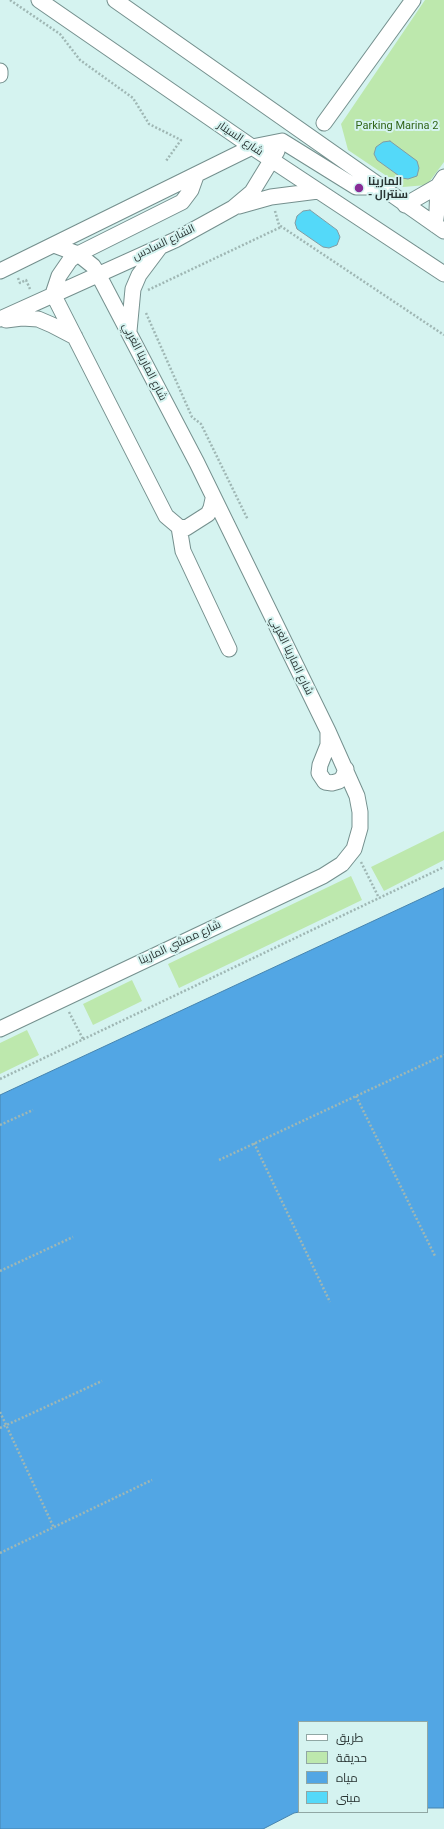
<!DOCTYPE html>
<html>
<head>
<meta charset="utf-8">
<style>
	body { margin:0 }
	#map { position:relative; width:444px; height:1829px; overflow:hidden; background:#d5f3f0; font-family:Roboto,Cairo,sans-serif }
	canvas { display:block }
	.legend { position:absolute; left:298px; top:1721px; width:130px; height:92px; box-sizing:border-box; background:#d5f3f0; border:1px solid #90a7a4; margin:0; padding:5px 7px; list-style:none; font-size:12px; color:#293433 }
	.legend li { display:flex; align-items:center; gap:8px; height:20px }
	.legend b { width:20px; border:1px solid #90a7a4 }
</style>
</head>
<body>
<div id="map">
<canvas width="444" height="1829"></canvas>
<ul class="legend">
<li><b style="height:5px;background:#fff"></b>طريق</li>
<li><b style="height:11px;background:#bde8ad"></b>حديقة</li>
<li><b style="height:11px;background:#52a6e4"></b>مياه</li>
<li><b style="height:11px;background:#54d9f9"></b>مبنى</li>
</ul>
</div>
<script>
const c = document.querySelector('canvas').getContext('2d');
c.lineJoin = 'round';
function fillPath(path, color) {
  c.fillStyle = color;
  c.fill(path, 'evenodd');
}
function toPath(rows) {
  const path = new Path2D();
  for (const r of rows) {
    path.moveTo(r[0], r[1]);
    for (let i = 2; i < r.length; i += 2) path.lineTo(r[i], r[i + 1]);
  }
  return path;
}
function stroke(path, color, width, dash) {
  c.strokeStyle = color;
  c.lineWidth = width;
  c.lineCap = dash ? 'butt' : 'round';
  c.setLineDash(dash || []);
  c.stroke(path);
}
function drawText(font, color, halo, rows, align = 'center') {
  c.font = font + ' Roboto,Cairo,sans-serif';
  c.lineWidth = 4;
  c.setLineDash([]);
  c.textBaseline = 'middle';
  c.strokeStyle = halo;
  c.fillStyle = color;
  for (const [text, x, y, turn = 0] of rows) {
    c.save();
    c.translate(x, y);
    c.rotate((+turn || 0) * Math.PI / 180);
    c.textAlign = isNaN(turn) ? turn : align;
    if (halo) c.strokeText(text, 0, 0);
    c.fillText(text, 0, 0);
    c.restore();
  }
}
const green = toPath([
	[425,0,444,0,444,162,427,185,403,187,348,150,341,124],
	[444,831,444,860,384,891,371,867],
	[351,876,362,900,179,988,168,964],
	[132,980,142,1001,93,1025,83,1004],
	[27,1030,39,1055,0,1074,0,1043]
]);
const water = toPath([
	[444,888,444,1808,427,1808,427,1722,299,1722,299,1812,294,1813,263,1829,0,1829,0,1095,444,888]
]);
const building = toPath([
	[390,141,417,161,419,168,417,176,408,179,402,178,377,160,374,154,376,147,383,142,390,141],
	[310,210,337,230,340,237,337,245,329,248,323,247,297,229,295,223,297,216,303,211,310,210]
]);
const path = toPath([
	[10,0,60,34,80,60,133,98,149,124,181,140,166,161],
	[275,211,279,225,444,335],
	[18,278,20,283,26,280,30,289],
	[148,290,281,227],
	[146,313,192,417,201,424,248,520],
	[361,862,379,898],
	[69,1012,83,1039],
	[0,1079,444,867],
	[356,1096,435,1256],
	[0,1125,33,1110],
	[254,1143,330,1302],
	[219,1160,444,1055],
	[0,1271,73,1237],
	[0,1412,54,1528],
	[0,1428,102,1381],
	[0,1553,152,1480]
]);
const minor = toPath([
	[39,0,252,147,444,274],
	[115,0,444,231],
	[0,71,0,75],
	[324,123,413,0],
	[405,205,438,186,444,177],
	[239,206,271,197,318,191],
	[435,225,437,211,438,186],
	[0,271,252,147,282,141,356,187,380,187],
	[53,294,166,516,179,527,186,528,208,514,211,508,213,499],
	[53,294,59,276,70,260,78,254,182,202,191,190,196,176],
	[0,319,175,240,233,208,252,192,277,151],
	[6,320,22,318,38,319,52,325,75,337],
	[129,331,133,289,139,275,160,247],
	[179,527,183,551,229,649],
	[328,731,328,745,320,765,319,773,325,782,332,783,339,781,343,777,346,769],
	[0,1029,323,876,342,864,354,849,360,828,360,812,357,796,328,731,197,463,98,274,93,266,78,254,54,245]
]);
const markers = [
	[359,188,5,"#882c96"]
];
const parkNames = [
	["Parking Marina 2",397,126]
];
const streetNames = [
	["شارع السينار",240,139,34],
	["الشارع السادس",164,243,-26],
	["شارع المارينا الغربي",144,362,63],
	["شارع المارينا الغربي",291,656,64],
	["شارع ممشي المارينا",180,943,-25]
];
const poiNames = [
	["المارينا",368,182],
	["- سنترال",368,195]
];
fillPath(green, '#bde8ad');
fillPath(water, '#52a6e4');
stroke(water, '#4684af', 1);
fillPath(building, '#54d9f9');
stroke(building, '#829ca3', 1);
stroke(minor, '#75908e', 17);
stroke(path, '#9fb7b4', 2.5, [2, 2]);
stroke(minor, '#fff', 15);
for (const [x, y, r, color] of markers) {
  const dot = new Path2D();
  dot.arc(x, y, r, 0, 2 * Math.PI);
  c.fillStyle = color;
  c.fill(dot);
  stroke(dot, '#d5f3f0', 1.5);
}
drawText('11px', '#326619', '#d5f3f0', parkNames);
drawText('11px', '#293433', '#d5f3f0', streetNames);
drawText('bold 11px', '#293433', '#d5f3f0', poiNames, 'left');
</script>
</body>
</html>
